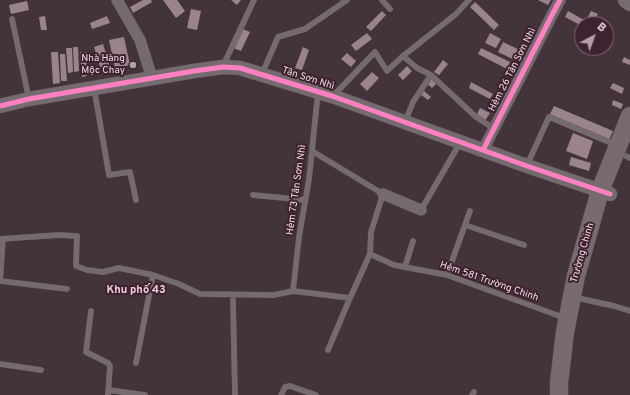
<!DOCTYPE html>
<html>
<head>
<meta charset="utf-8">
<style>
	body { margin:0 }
	#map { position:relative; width:630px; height:395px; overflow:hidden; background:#43333a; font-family:Overpass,sans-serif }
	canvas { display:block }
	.north { position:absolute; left:574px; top:16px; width:40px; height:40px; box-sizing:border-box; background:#3f222f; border:1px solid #846b76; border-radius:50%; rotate:41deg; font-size:11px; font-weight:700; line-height:16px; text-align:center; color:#ecd8e0 }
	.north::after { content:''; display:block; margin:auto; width:14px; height:18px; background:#b19ea6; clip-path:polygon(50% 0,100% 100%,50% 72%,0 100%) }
</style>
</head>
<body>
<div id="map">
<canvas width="630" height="395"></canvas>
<div class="north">B</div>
</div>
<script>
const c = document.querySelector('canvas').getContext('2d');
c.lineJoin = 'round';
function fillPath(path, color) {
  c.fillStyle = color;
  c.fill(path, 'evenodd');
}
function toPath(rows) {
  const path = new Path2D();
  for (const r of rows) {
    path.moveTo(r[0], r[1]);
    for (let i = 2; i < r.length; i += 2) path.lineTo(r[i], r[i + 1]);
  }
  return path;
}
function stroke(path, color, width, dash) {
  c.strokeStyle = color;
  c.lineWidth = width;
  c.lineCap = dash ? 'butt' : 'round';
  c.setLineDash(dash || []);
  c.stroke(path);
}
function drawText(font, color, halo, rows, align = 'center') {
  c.font = font + ' Overpass,sans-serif';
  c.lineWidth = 4;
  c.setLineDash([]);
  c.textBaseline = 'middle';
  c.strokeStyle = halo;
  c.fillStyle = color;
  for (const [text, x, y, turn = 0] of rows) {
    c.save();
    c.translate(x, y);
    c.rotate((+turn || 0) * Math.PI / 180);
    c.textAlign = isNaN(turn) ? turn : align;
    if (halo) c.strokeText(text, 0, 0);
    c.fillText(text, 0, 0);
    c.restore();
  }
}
const building = toPath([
	[143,0,151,0,152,2,133,13,130,7],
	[163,0,177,0,185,11,176,18],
	[231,0,241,0,237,5],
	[538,0,551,0,548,5],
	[27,1,29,10,11,14,9,5],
	[475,2,499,25,494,30,470,7],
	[191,9,201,11,197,30,187,28],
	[382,11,386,15,371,31,366,27],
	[568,11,586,21,591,11,598,14,592,24,582,24,582,26,565,17],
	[45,16,47,30,41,30,39,17],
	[107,16,110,23,92,29,90,23],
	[243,29,250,32,241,51,233,48],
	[367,33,372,39,356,51,351,45],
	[490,33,501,39,496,48,485,43],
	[124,37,130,65,115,68,109,40],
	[503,42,524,52,519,62,498,52],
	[103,44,111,70,102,73,94,47],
	[73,47,78,47,79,71,74,72],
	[303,47,309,50,302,70,295,68],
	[66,48,72,48,73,72,68,73],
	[481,48,510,62,507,69,478,54],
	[51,52,58,52,60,83,53,84],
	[80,52,86,52,87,76,82,77],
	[347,53,356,61,351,67,341,59],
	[60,54,65,54,67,81,61,81],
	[624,57,630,60,630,65,622,62],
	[443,60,448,64,439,75,434,72],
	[407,66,412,71,403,80,398,75],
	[372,72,379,78,367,91,360,84],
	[431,76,438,82,432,88,426,83],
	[471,82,493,94,490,99,469,88],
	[613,83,624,88,622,94,610,88],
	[423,90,431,97,428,100,420,94],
	[613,100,623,104,621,109,612,105],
	[554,106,613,131,609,140,549,116],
	[480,108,490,113,485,121,476,116],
	[573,133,593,141,587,159,566,151],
	[571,157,591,163,589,171,569,165]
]);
const service = toPath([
	[382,0,390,9],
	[12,19,29,99],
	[403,56,417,68,431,75,476,117,493,128],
	[223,66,254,0],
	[262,74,278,37,305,29,347,0],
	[94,88,109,175,130,172,136,200],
	[333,96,375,52,387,71,403,56,456,14,469,0],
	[405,122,413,102,431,75],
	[312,151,383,194,371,232,370,254],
	[626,156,630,158],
	[527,165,549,117,616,145],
	[253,195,305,200],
	[421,210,460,143],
	[465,225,524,245],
	[0,239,59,235,77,236,76,266,87,270,103,272,119,268,153,275,179,284,200,294,274,295,293,291,350,298,370,254,394,265,447,275,565,318],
	[3,239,0,281,67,289],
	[405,267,413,241],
	[447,275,470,211],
	[293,291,299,237,309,179,318,92],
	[582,299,614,306,630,311],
	[233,300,235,395],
	[91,311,86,352,108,363,110,366,108,395],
	[328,350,350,298],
	[136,363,153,275],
	[0,364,41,370],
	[108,390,145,395],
	[281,395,285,387,290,386,316,395],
	[472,395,474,392]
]);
const minor = toPath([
	[117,0,140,40,152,78],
	[483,150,551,17,560,0],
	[383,194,421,210]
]);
const tertiary = toPath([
	[0,106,29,99,194,71,223,67,240,68,332,96,527,166,610,194]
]);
const secondary = toPath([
	[626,0,630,3]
]);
const primary = toPath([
	[559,395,559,383,565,332,576,276,600,191,630,116]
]);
const cycleway = toPath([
	[0,106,29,99,194,71,223,67,240,68,332,96,527,166,610,194],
	[483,150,551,17,560,0]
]);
const markers = [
	[133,65,4,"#b19ea6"]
];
const poiNames = [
	["Nhà Hàng",125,59],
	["Mộc Chay",125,71]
];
const streetNames = [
	["Hẻm 26 Tân Sơn Nhì",513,70,-63],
	["Tân Sơn Nhì",308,79,18],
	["Hẻm 73 Tân Sơn Nhì",297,190,-82],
	["Trường Chinh",583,253,-74],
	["Hẻm 581 Trường Chinh",489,282,19]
];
const neighbourhoodNames = [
	["Khu phố 43",136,291]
];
fillPath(building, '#9a838d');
stroke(service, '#605258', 6);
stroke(minor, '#605258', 12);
stroke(tertiary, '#605258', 15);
stroke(secondary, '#605258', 17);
stroke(primary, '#605258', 19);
stroke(service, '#746b6f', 5.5);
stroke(minor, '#746b6f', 11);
stroke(tertiary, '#746b6f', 14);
stroke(secondary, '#776d71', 16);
stroke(primary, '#776a70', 18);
stroke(cycleway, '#ff80c0', 5);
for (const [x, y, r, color] of markers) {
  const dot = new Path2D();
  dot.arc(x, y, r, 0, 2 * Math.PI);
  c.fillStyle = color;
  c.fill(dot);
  stroke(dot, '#3f222f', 1.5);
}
drawText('10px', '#ecd8e0', '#3f222f', poiNames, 'right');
drawText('10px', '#ecd8e0', '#3f222f', streetNames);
drawText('bold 11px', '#f6cfde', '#3f222f', neighbourhoodNames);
</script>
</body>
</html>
